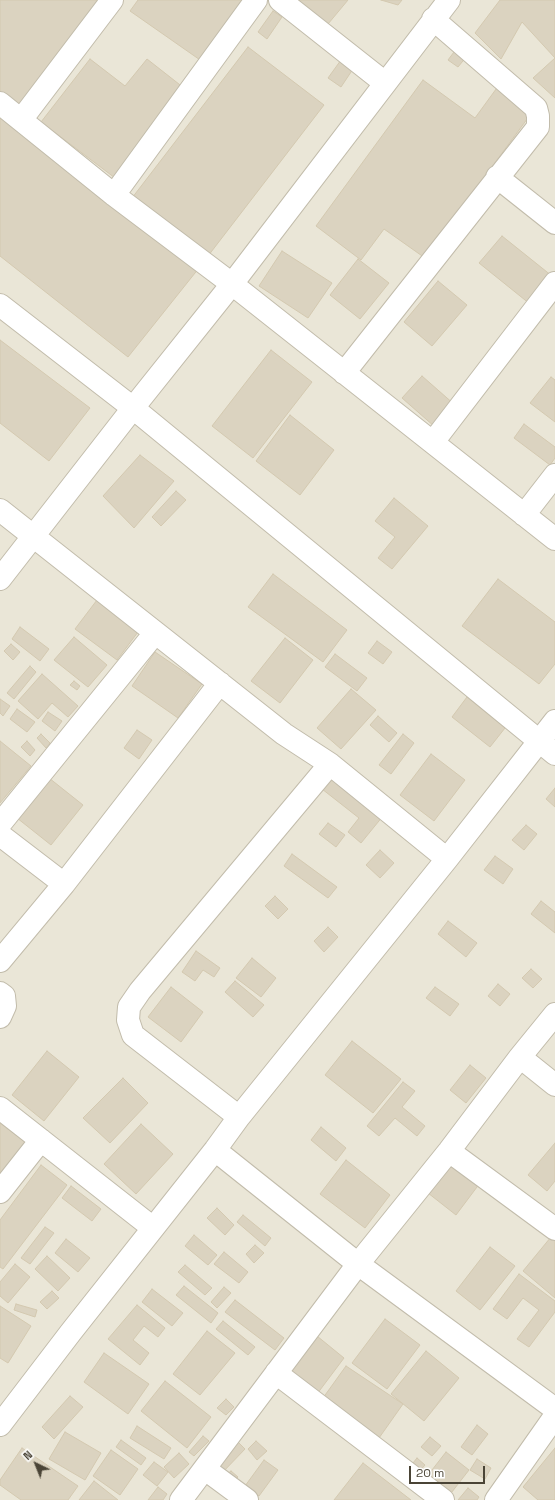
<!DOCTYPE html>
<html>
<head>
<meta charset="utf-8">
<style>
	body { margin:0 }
	#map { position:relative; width:555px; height:1500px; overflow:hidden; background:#f6f3e9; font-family:"Space Grotesk",sans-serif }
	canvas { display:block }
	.north { position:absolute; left:16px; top:1444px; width:40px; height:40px; -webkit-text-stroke:3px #fff; paint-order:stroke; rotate:317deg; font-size:11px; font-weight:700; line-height:16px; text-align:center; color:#4a4436 }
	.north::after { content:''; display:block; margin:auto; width:14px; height:18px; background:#4a4436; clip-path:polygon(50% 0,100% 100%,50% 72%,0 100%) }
	.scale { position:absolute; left:409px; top:1466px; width:76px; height:18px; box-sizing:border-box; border:2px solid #4a4436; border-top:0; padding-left:5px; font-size:12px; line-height:14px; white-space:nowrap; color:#4a4436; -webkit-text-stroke:3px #fff; paint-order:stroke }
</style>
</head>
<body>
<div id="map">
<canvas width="555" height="1500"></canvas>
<div class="north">N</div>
<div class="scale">20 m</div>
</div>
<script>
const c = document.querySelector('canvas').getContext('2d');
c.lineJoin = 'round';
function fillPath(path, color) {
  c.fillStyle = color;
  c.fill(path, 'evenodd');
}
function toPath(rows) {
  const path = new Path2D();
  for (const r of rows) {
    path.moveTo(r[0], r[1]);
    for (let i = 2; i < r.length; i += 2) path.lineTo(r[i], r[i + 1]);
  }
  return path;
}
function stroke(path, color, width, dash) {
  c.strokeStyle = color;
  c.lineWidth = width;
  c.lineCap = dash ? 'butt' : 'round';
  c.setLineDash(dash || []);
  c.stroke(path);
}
const residential = toPath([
	[0,0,555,0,555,1500,0,1500]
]);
const building = toPath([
	[0,0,100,0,19,106,0,92,0,0],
	[138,0,247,0,203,62,130,11,138,0],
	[298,0,348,0,328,24,298,0],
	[381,0,402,0,398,5,381,0],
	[500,0,555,0,555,98,533,78,555,58,522,22,501,59,475,33,500,0],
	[273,11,282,17,267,39,258,32,273,11],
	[248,47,324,105,208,256,132,198,248,47],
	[457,48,467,56,458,67,448,60,457,48],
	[90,59,125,86,147,59,184,88,115,178,41,122,90,59],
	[341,60,353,69,341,87,328,78,341,60],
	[423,80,475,118,499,85,533,111,425,258,384,229,361,260,316,226,423,80],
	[0,112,199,268,128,357,0,256,0,112],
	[502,236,552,276,530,304,479,263,502,236],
	[282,251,332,283,308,318,259,286,282,251],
	[358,259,389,283,360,319,330,295,358,259],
	[438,281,467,305,432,346,404,322,438,281],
	[0,340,90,408,49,461,0,423,0,340],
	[271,350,312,382,253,458,212,426,271,350],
	[422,376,455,405,435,427,402,398,422,376],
	[551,377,555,380,555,422,530,403,551,377],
	[290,415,334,450,300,495,256,461,290,415],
	[524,424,555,447,555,458,550,465,514,438,524,424],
	[140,455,174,481,134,528,103,496,140,455],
	[176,491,186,500,161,526,152,517,176,491],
	[394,498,428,526,392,569,378,558,395,537,375,521,394,498],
	[273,574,347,630,323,662,248,607,273,574],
	[498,579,555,622,555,664,539,684,462,626,498,579],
	[97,600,138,632,117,660,75,629,97,600],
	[20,627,49,649,40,661,12,639,20,627],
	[74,637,107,665,88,687,54,660,74,637],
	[285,638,313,660,280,703,251,681,285,638],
	[377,641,392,652,383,664,368,653,377,641],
	[11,644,20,652,13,660,4,651,11,644],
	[155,652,202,684,178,718,132,686,155,652],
	[335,654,367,678,357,691,325,667,335,654],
	[30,666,36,672,14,699,7,693,30,666],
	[42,674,78,706,68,717,52,703,38,719,18,701,42,674],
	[74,681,80,686,77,690,70,685,74,681],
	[351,689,376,710,341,749,317,728,351,689],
	[467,697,505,728,490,747,452,717,467,697],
	[0,699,10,706,3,716,0,713,0,699],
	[17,709,35,722,27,732,10,719,17,709],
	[48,712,62,721,55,731,42,721,48,712],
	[378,716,397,733,389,742,370,725,378,716],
	[137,730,152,740,139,759,124,748,137,730],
	[41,734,50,743,46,748,37,738,41,734],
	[403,734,414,743,391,774,379,765,403,734],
	[0,741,31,766,0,803,0,741],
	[27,741,35,750,30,756,21,747,27,741],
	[431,754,465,780,434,821,400,795,431,754],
	[333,775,383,816,361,843,348,832,359,818,322,789,333,775],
	[49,778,83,805,51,845,17,818,49,778],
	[555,788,555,807,546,799,555,788],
	[328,823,345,835,336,847,319,834,328,823],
	[526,825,537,834,524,850,512,840,526,825],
	[380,850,394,863,380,878,366,865,380,850],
	[292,854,337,887,328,898,284,866,292,854],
	[495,856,513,869,503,884,484,870,495,856],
	[275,896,288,909,278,919,265,906,275,896],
	[541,901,555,912,555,933,531,914,541,901],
	[448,921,477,943,466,957,438,934,448,921],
	[328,927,338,937,324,952,314,941,328,927],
	[196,951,220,968,214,977,203,970,195,981,182,972,196,951],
	[252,958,276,978,261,997,236,978,252,958],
	[531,969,542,979,533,988,522,978,531,969],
	[235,981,264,1005,253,1017,225,992,235,981],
	[498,984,510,994,500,1006,488,996,498,984],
	[171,987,203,1012,181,1042,148,1017,171,987],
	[435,987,459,1004,450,1016,426,998,435,987],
	[352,1041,401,1079,373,1113,325,1075,352,1041],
	[47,1051,79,1077,44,1121,12,1095,47,1051],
	[470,1065,486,1078,466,1103,450,1090,470,1065],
	[123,1078,148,1103,110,1143,83,1118,123,1078],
	[403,1082,415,1091,402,1107,425,1126,417,1136,395,1118,379,1136,367,1126,403,1082],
	[0,1123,25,1142,0,1174,0,1123],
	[141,1124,173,1154,136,1194,104,1164,141,1124],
	[321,1127,346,1148,336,1161,311,1140,321,1127],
	[555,1143,555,1181,547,1191,528,1175,555,1143],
	[346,1160,390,1195,365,1228,320,1194,346,1160],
	[451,1162,480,1183,456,1215,428,1193,451,1162],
	[41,1165,67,1185,3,1269,0,1267,0,1220,41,1165],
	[71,1186,101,1209,92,1221,62,1198,71,1186],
	[217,1208,234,1225,225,1235,207,1218,217,1208],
	[243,1215,271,1238,265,1246,237,1222,243,1215],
	[45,1227,54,1233,30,1264,21,1258,45,1227],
	[194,1235,217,1255,208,1265,185,1246,194,1235],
	[551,1237,555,1241,555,1298,523,1271,551,1237],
	[66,1239,90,1258,78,1272,55,1253,66,1239],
	[255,1245,264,1253,254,1263,246,1254,255,1245],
	[490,1247,515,1266,480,1310,456,1291,490,1247],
	[224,1252,248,1272,239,1283,214,1264,224,1252],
	[47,1256,70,1278,58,1291,35,1269,47,1256],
	[15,1264,30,1277,8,1303,0,1296,0,1282,15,1264],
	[185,1265,212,1288,205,1295,178,1272,185,1265],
	[519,1274,555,1301,555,1312,529,1347,517,1339,539,1310,523,1298,507,1319,493,1309,519,1274],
	[184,1286,218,1313,211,1323,176,1295,184,1286],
	[224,1287,231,1293,217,1308,211,1302,224,1287],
	[152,1289,183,1313,172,1326,142,1302,152,1289],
	[52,1291,59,1298,47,1309,40,1302,52,1291],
	[235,1300,284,1338,275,1350,225,1312,235,1300],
	[16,1304,37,1310,35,1317,14,1310,16,1304],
	[137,1305,165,1328,158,1337,144,1326,133,1340,149,1353,140,1365,108,1339,137,1305],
	[0,1306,31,1326,8,1363,0,1358,0,1306],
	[385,1319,420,1345,387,1389,352,1363,385,1319],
	[223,1321,255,1347,248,1355,216,1329,223,1321],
	[207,1331,235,1353,200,1395,173,1374,207,1331],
	[317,1336,344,1358,317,1394,289,1373,317,1336],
	[426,1351,459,1378,424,1421,391,1394,426,1351],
	[104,1353,149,1384,128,1414,84,1382,104,1353],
	[346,1366,403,1404,379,1438,323,1398,346,1366],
	[165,1381,211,1417,187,1448,141,1411,165,1381],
	[70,1396,83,1407,54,1439,42,1427,70,1396],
	[226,1399,234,1407,226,1415,217,1408,226,1399],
	[477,1425,488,1434,472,1455,461,1447,477,1425],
	[137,1426,171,1448,164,1459,130,1438,137,1426],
	[65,1432,101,1453,85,1480,49,1459,65,1432],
	[203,1436,209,1441,194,1456,189,1452,203,1436],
	[430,1437,441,1446,432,1456,421,1447,430,1437],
	[121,1440,146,1458,141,1465,116,1447,121,1440],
	[256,1441,267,1451,257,1460,248,1449,256,1441],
	[238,1442,245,1449,222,1473,215,1466,238,1442],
	[22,1448,78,1486,68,1500,21,1500,0,1485,0,1480,22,1448],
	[555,1448,555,1500,538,1500,523,1487,555,1448],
	[111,1450,138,1469,120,1495,93,1476,111,1450],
	[446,1452,469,1470,448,1497,425,1479,446,1452],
	[179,1453,189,1464,174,1478,164,1467,179,1453],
	[417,1458,425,1465,417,1474,409,1468,417,1458],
	[477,1459,491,1468,485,1479,470,1470,477,1459],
	[264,1460,278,1470,259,1496,245,1486,264,1460],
	[154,1462,168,1472,157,1486,143,1475,154,1462],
	[363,1463,411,1500,334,1500,363,1463],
	[231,1471,238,1477,233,1482,226,1475,231,1471],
	[94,1481,118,1500,79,1500,94,1481],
	[158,1487,167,1494,163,1500,148,1500,158,1487],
	[468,1488,479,1497,477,1500,458,1500,468,1488]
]);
const street = toPath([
	[280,0,385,83],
	[0,103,114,195,232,284,555,539],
	[21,120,112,0],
	[497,177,555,223],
	[114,195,256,0],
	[0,305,133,408,555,754],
	[344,373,538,127,538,116,536,108,433,19],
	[433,442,555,283],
	[0,510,284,734,330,764,447,859],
	[524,515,555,475],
	[0,579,133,408,232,284,449,0],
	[0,824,155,633],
	[0,835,64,884],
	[0,961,64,884,220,683],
	[0,993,4,996,5,1006,0,1017],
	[520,1057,555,1085],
	[0,1108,153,1228],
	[239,1117,133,1035,128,1020,129,1007,140,991,330,764],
	[215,1150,358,1264,555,1409],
	[449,1151,555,1229],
	[0,1192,41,1140],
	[276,1373,443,1500],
	[0,1425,71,1332,215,1150,239,1117,447,859,555,721],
	[205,1469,247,1500],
	[181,1500,358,1264,449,1151,520,1057,555,1014],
	[496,1500,555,1416]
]);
fillPath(residential, '#eae6d7');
fillPath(building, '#dbd3c0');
stroke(building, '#d4c9b0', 1);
stroke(street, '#c2bcab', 24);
stroke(street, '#fff', 22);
</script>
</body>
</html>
